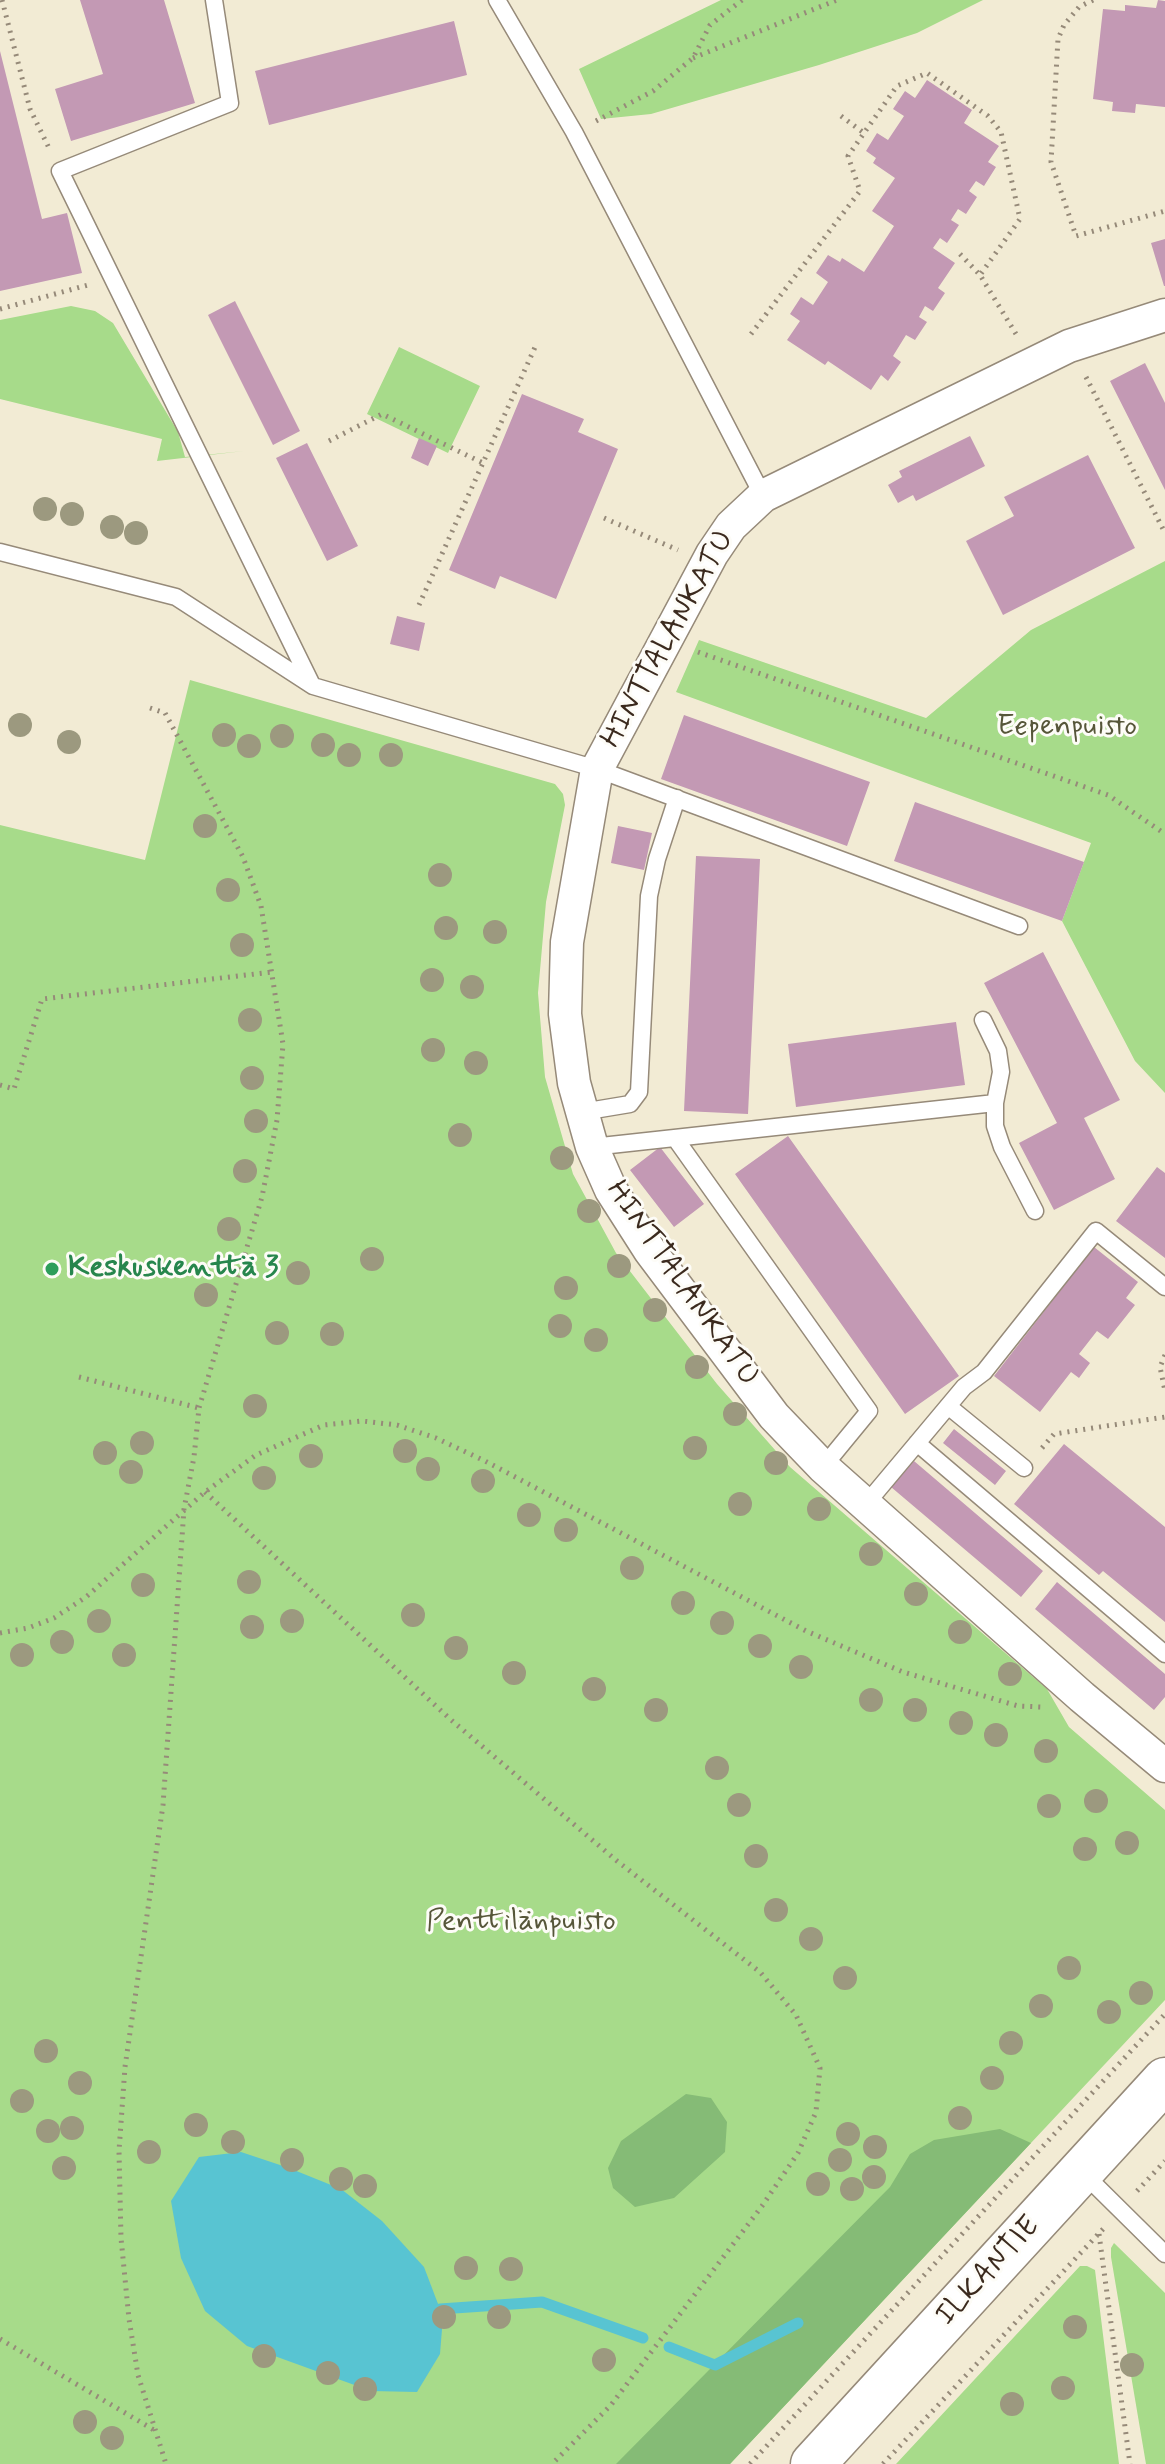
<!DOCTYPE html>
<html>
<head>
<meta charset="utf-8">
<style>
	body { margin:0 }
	canvas { display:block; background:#f2ebd4 }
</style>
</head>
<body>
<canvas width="1165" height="2464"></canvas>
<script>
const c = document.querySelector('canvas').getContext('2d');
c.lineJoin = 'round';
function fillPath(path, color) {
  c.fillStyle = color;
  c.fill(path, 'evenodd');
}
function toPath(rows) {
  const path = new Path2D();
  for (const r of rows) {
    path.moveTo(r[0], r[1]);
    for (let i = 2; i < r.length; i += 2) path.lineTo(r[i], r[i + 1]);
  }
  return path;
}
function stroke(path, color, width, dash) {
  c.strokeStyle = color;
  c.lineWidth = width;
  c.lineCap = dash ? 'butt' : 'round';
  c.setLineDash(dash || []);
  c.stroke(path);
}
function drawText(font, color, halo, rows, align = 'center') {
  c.font = font + ' Mynerve,sans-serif';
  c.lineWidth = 6;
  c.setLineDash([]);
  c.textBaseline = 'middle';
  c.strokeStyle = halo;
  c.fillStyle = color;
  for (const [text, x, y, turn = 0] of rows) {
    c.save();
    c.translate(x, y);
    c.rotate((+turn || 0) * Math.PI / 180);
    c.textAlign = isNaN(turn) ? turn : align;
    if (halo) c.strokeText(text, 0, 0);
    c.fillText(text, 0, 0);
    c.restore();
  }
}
const green = toPath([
	[721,0,983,0,917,33,819,65,651,114,601,119,579,69],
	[71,306,95,311,113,323,178,432,185,457,244,451,157,461,162,439,0,399,0,320],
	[399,347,480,386,448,453,367,414],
	[1165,561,1165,1093,1135,1061,1062,921,1091,843,676,692,699,640,926,718,1031,630],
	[190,680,555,784,563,794,565,805,546,902,538,993,545,1077,573,1174,616,1253,717,1384,790,1467,1047,1689,1069,1727,1165,1810,1165,2000,730,2464,0,2464,0,825,145,860],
	[1114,2243,1165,2293,1165,2464,1146,2464,1111,2257,1111,2248],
	[1080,2266,1087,2266,1095,2270,1119,2464,896,2464]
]);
const forest = toPath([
	[686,2094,711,2098,727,2122,725,2152,674,2198,635,2207,613,2188,608,2168,621,2141],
	[1000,2129,1031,2143,730,2464,616,2464,890,2187,910,2154,934,2140]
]);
const water = toPath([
	[241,2152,289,2168,341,2189,382,2221,424,2267,443,2317,440,2354,417,2392,371,2391,247,2346,205,2311,181,2258,171,2201,199,2157]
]);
const stream = toPath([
	[440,2309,542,2302,643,2338],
	[669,2347,715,2365,798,2323]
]);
const building = toPath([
	[80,0,164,0,195,103,71,141,55,89,103,74],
	[1158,0,1165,1,1165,107,1136,104,1135,113,1112,111,1113,102,1093,99,1103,9,1125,11,1125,5,1156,8],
	[454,21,467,75,269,125,255,71],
	[0,51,42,219,67,213,82,273,0,291],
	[927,80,972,110,964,123,999,146,988,162,996,167,984,186,976,181,969,191,977,197,966,214,958,209,951,220,959,225,947,243,940,238,933,248,955,263,938,288,945,293,933,311,925,306,919,317,927,322,915,340,906,335,893,356,901,362,888,381,881,375,871,390,828,361,825,365,787,340,800,321,790,314,801,297,813,305,828,282,816,273,828,255,840,262,842,258,864,272,894,226,872,211,895,178,873,163,876,158,866,151,877,133,888,140,904,116,893,109,905,91,915,98],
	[1165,239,1165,286,1164,286,1151,243],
	[235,301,300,431,273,445,208,315],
	[1145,363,1165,403,1165,490,1110,381],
	[522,394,584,419,578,432,618,449,556,599,500,576,495,589,449,570],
	[970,436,985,466,916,501,913,495,898,503,888,485,902,477,899,471],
	[419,438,437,446,428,466,411,458],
	[307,443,358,546,327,561,276,458],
	[1088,455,1135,548,1003,615,966,541,1014,516,1004,497],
	[397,616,425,623,419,651,390,644],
	[684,715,870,782,847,846,661,779],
	[915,802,1084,862,1062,921,894,861],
	[618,826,652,833,644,870,611,863],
	[696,856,760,859,748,1114,684,1111],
	[1043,952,1120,1100,1084,1118,1115,1179,1054,1210,1019,1143,1057,1123,984,983],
	[956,1022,965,1085,796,1107,788,1044],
	[788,1136,959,1376,905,1414,735,1174],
	[660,1147,704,1204,674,1227,630,1170],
	[1157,1167,1165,1173,1165,1258,1116,1221],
	[1094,1247,1138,1282,1126,1298,1135,1305,1108,1339,1097,1331,1079,1354,1090,1363,1079,1378,1071,1372,1040,1412,994,1376],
	[954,1429,1006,1471,995,1485,943,1443],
	[1064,1444,1165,1527,1165,1622,1103,1571,1099,1575,1014,1504],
	[914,1461,1043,1571,1021,1597,891,1487],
	[1057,1582,1165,1674,1165,1697,1154,1710,1035,1609]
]);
const path = toPath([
	[2,0,30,109,49,148],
	[1093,0,1079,7,1064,25,1058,39,1051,162,1076,236,1165,211],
	[693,58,837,0],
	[841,116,864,133],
	[596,121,653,91,693,58,710,25,742,0],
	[960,254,980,275,1016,334],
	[0,309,88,285],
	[751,334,860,191,848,156,864,133,897,86,927,73,988,116,1001,132,1020,219,980,275],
	[1086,377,1165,533],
	[329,441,382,414,483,463],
	[604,518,678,550],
	[419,605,536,345],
	[698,652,1108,795,1165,834],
	[150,708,165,713,243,857,261,906,283,1044,277,1120,262,1197,199,1408,194,1457,184,1509,163,1805,125,2067,119,2151,121,2238,129,2319,138,2375,166,2464],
	[0,1085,14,1089,42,999,272,972],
	[1165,1355,1160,1367,1165,1391],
	[79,1377,199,1408],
	[1042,1448,1054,1434,1165,1417],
	[205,1492,450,1719,617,1861,760,1972,796,2015,820,2068,816,2112,798,2153,762,2206,611,2405,552,2464],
	[0,1633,28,1628,54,1618,86,1597,205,1492,256,1455,324,1425,362,1421,397,1425,436,1438,485,1461,806,1631,903,1672,1018,1706,1041,1707],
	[1137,2191,1165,2161],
	[1099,2234,1130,2464],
	[0,2339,154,2430],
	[750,2464,1165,2014],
	[883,2464,1104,2228]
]);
const lane = toPath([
	[214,0,230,103,60,171,312,685],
	[497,0,574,132,763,496],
	[0,552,176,597,313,686,597,769,1019,926],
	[983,1020,998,1051,1001,1072,995,1103,995,1126,1002,1147,1035,1211],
	[582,1112,630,1104,639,1092,649,896,657,859,677,798],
	[675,1138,869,1411,823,1467],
	[592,1147,995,1103],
	[948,1406,1024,1468],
	[917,1443,1165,1654],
	[866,1504,964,1387,984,1372,1096,1231,1165,1287],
	[1083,2173,1165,2254]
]);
const street = toPath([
	[1165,315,1069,346,763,496,731,526,712,554,597,769,567,942,565,1014,574,1083,592,1147,611,1190,650,1251,774,1416,823,1467,1082,1697,1165,1766]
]);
const secondary = toPath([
	[813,2464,1165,2080]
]);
const trees = [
	[45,509],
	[72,514],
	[112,527],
	[136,533],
	[20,725],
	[224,735],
	[282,736],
	[69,742],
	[323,745],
	[249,746],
	[349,755],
	[391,755],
	[205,826],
	[440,875],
	[228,890],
	[446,928],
	[495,932],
	[242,945],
	[432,980],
	[472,987],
	[250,1020],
	[433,1050],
	[476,1063],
	[252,1078],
	[256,1121],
	[460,1135],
	[562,1158],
	[245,1171],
	[589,1211],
	[229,1229],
	[372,1259],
	[619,1266],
	[298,1273],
	[566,1288],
	[206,1295],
	[655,1310],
	[560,1326],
	[277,1333],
	[332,1334],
	[596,1340],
	[697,1367],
	[255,1406],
	[735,1414],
	[142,1443],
	[695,1448],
	[405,1451],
	[105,1453],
	[311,1456],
	[776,1463],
	[428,1469],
	[131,1472],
	[264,1478],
	[483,1481],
	[740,1504],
	[819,1509],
	[529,1515],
	[566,1530],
	[871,1554],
	[632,1568],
	[249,1582],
	[143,1585],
	[916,1594],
	[683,1603],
	[413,1615],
	[99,1621],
	[292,1621],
	[722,1623],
	[252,1627],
	[960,1632],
	[62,1642],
	[760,1646],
	[456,1648],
	[22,1655],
	[124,1655],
	[801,1667],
	[514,1673],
	[1010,1674],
	[594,1689],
	[871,1700],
	[656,1710],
	[915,1710],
	[961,1723],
	[996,1735],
	[1046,1751],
	[717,1768],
	[1096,1801],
	[739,1805],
	[1049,1806],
	[1127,1843],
	[1085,1849],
	[756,1856],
	[776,1910],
	[811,1939],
	[1069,1968],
	[845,1978],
	[1141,1993],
	[1041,2006],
	[1109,2012],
	[1011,2043],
	[46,2051],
	[992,2078],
	[80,2083],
	[22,2101],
	[960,2118],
	[196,2125],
	[72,2128],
	[48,2131],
	[848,2134],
	[233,2142],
	[875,2147],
	[149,2152],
	[292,2160],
	[840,2160],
	[64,2168],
	[874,2177],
	[341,2179],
	[818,2184],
	[365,2186],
	[852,2189],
	[466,2268],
	[511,2269],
	[444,2317],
	[499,2317],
	[1075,2327],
	[264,2356],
	[604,2360],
	[1132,2365],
	[328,2373],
	[1063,2388],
	[365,2389],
	[1012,2404],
	[85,2422],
	[112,2438]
];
const markers = [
	[52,1269,8,"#2e9e5b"]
];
const streetNames = [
	["HINTTALANKATU",669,640,-61],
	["HINTTALANKATU",681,1284,55],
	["ILKANTIE",989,2272,-47]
];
const parkNames = [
	["Eepenpuisto",1067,728],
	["Penttilänpuisto",521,1923]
];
const leisureNames = [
	["Keskuskenttä 3",68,1269]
];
fillPath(green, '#a7db8a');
fillPath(forest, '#85bb76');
fillPath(water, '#58c4d2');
stroke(stream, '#58c4d2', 11);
fillPath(building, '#c399b4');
stroke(lane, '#968a79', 19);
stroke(street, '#968a79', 35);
stroke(secondary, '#968a79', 47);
stroke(path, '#968a79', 5, [2, 6]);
stroke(lane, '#fff', 16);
stroke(street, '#fff', 32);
stroke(secondary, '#fff', 44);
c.fillStyle = '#9c997f';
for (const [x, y] of trees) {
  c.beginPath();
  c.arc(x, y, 12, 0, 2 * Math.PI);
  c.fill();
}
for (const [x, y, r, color] of markers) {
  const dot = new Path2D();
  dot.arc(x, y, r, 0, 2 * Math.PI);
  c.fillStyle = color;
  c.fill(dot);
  stroke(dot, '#fdfcf7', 3);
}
drawText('30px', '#3b2a1e', '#fdfcf7', streetNames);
drawText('30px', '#565639', '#fdfcf7', parkNames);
drawText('bold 30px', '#27864d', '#fdfcf7', leisureNames, 'left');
</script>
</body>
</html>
